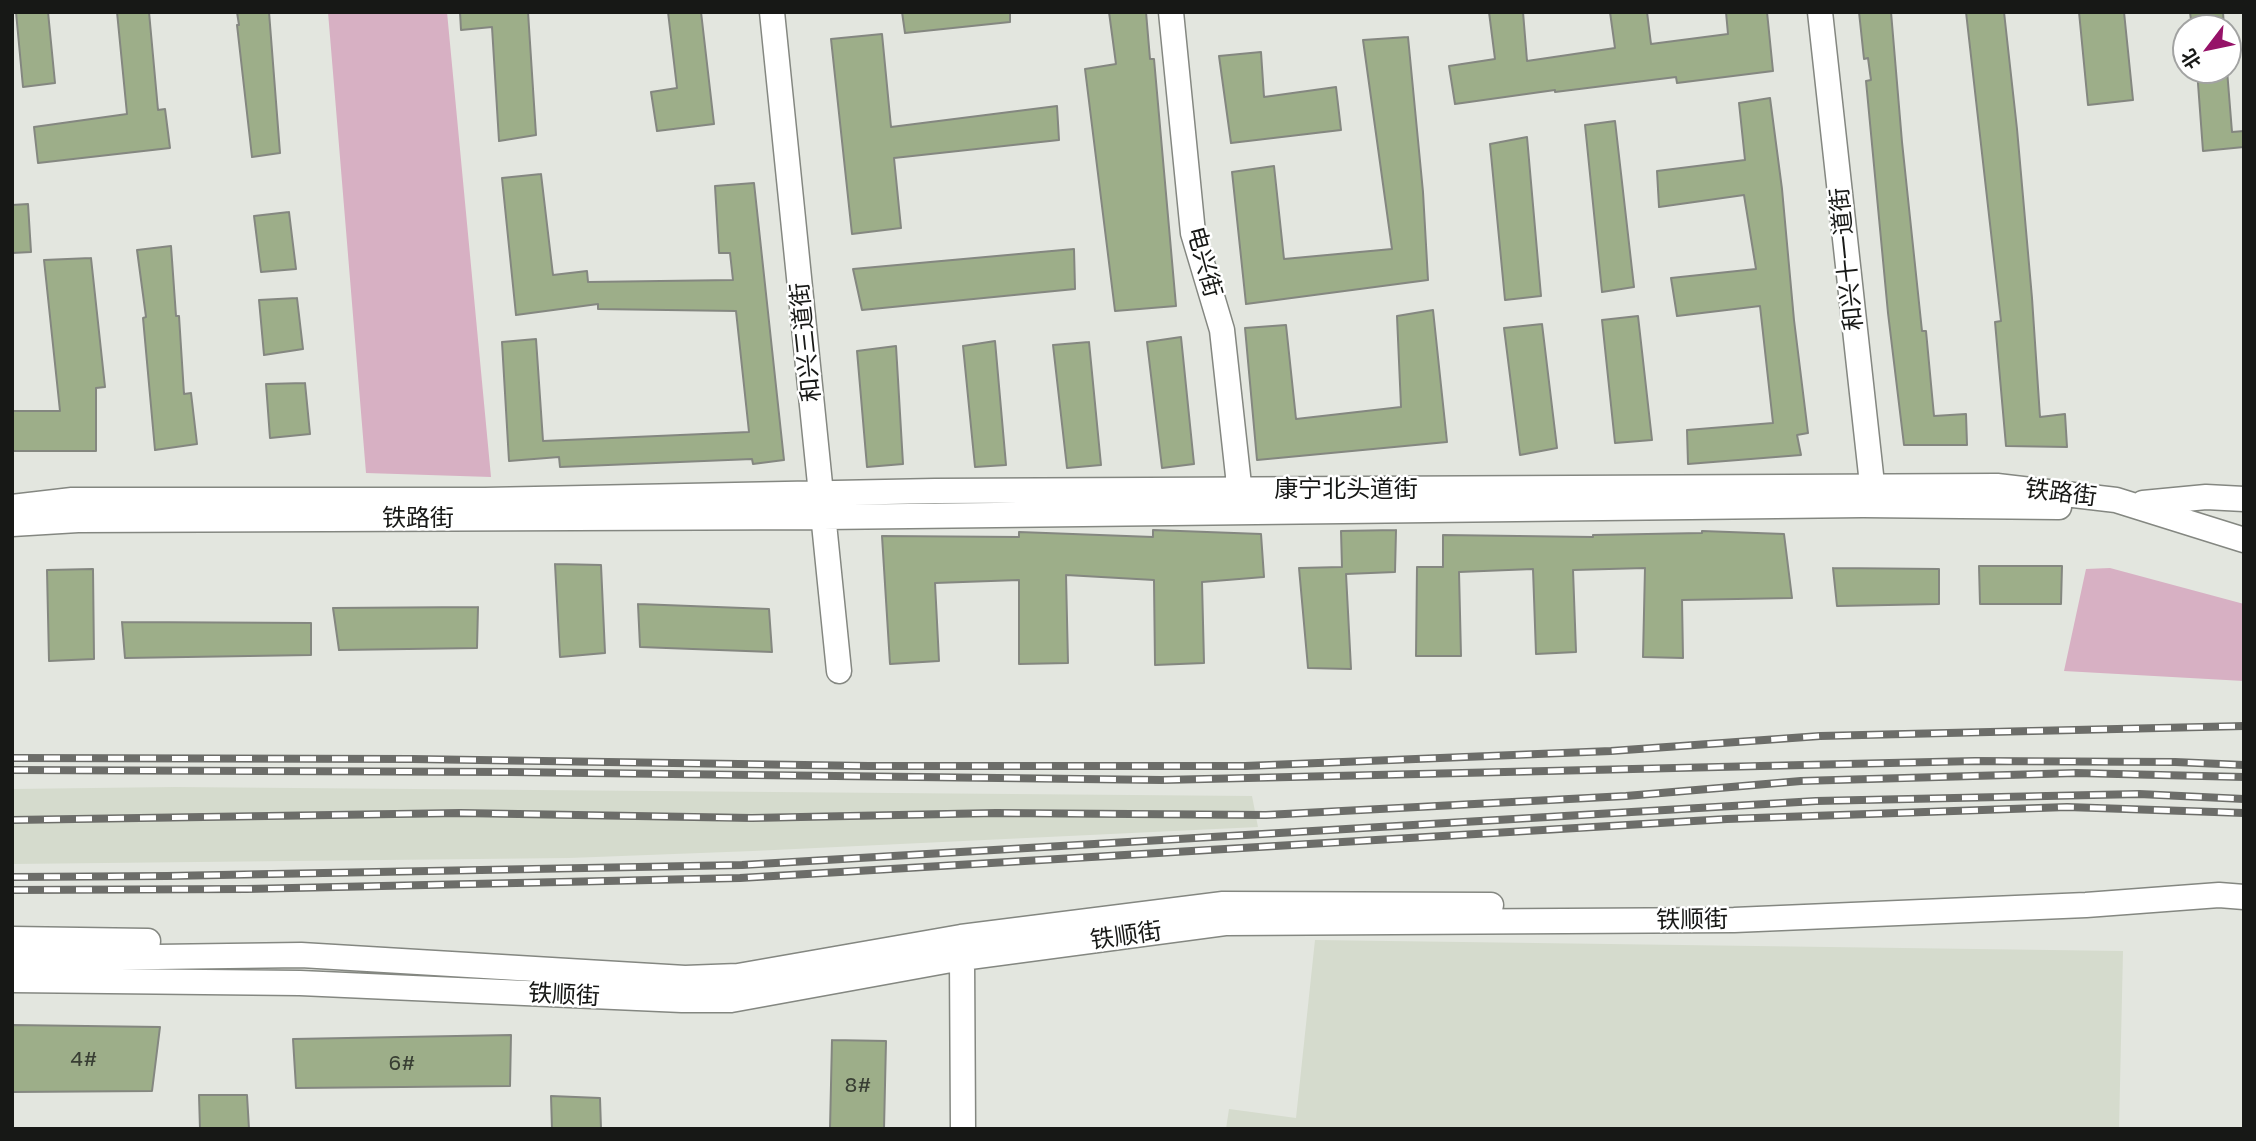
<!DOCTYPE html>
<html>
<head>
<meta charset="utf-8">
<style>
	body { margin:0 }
	#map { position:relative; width:2256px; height:1141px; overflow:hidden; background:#e3e6df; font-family:"Golos Text","Noto Sans SC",sans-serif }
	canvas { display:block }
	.frame { position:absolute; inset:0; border:14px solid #171816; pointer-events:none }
	.north { position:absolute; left:2172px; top:14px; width:70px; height:70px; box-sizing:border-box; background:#fff; border:2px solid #a2a3a2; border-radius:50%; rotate:238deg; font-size:19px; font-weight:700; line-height:28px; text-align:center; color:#171816 }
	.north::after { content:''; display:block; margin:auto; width:24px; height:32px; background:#961268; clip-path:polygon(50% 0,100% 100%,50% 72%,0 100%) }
</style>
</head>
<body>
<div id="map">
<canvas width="2256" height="1141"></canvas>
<div class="frame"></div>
<div class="north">北</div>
</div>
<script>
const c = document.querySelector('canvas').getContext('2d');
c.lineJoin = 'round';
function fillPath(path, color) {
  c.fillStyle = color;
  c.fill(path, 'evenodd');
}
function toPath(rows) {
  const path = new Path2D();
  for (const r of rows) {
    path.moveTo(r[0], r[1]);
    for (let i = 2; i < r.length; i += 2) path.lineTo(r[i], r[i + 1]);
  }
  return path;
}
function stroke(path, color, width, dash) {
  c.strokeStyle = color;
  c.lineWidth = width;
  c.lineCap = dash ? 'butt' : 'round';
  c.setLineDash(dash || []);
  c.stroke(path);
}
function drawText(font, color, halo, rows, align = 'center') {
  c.font = font + ' "Golos Text","Noto Sans SC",sans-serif';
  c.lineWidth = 5;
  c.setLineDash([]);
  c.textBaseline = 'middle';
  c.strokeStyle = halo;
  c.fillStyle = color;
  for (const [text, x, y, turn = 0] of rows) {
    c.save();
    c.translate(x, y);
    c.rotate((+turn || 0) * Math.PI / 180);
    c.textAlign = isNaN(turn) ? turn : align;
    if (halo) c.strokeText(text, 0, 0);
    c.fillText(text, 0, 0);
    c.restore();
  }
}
const built = toPath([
	[175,787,1252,796,1258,827,753,851,569,858,12,864,12,789],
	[1315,940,2123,951,2119,1129,1226,1129,1229,1109,1296,1118]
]);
const green = toPath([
	[328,12,447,12,491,477,366,473],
	[2110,568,2244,604,2244,681,2064,671,2086,569]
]);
const building = toPath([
	[16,12,48,12,55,83,23,87,16,12],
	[117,12,149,12,158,110,165,109,170,148,38,163,34,127,127,114,117,12],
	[237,12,269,12,280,153,252,157,237,25,239,25,237,12],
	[460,12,528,12,536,135,499,141,492,27,461,30,460,12],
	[668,12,701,12,714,124,657,131,651,92,677,88,668,12],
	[902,12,1010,12,1010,22,905,33,902,12],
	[1109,12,1146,12,1150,59,1154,59,1176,306,1115,311,1085,69,1116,64,1109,12],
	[1489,12,1523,12,1527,61,1615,48,1610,12,1647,12,1651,44,1728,34,1726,12,1767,12,1773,71,1677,83,1676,77,1555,92,1555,90,1455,104,1449,66,1495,59,1489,12],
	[1859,12,1891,12,1902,142,1922,331,1926,331,1934,416,1966,414,1967,445,1904,445,1888,313,1866,81,1871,80,1868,58,1864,59,1859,12],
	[1966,12,2004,12,2017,129,2032,298,2040,417,2065,414,2067,447,2006,446,1995,322,2001,321,1966,12],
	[2079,12,2124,12,2133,100,2088,105,2079,12],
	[2190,12,2223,12,2224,28,2192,28,2190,12],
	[882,34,891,127,1057,106,1059,140,894,158,901,228,852,234,831,39,882,34],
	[1408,37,1423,192,1428,280,1246,304,1232,172,1274,166,1284,259,1392,249,1363,40,1408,37],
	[1261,52,1264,97,1336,87,1341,130,1231,143,1219,56,1261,52],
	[2197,70,2227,70,2232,132,2244,131,2244,147,2203,151,2197,70],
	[1770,98,1782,189,1794,320,1808,433,1797,435,1801,455,1688,464,1687,430,1773,423,1760,306,1677,316,1671,278,1756,269,1744,195,1659,207,1657,171,1745,160,1739,103,1770,98],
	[1615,121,1634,287,1602,292,1585,125,1615,121],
	[1527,137,1541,296,1505,300,1490,144,1527,137],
	[541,174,553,275,587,271,588,282,733,280,730,253,719,253,715,186,754,183,784,460,753,464,752,459,560,467,559,457,509,461,502,342,536,339,543,441,749,432,736,311,598,309,598,304,516,315,502,178,541,174],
	[28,204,31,252,12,253,12,205,28,204],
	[289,212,296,269,261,272,254,216,289,212],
	[171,246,176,316,179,316,184,394,191,393,197,444,155,450,143,318,146,317,137,250,171,246],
	[1074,249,1075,289,862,310,853,269,1074,249],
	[91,258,105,387,96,388,96,451,12,451,12,411,60,411,44,260,91,258],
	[297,298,303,349,264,355,259,300,297,298],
	[1433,310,1447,442,1257,460,1245,328,1286,325,1296,419,1401,407,1397,316,1433,310],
	[1638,316,1652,440,1615,443,1602,320,1638,316],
	[1542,324,1557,448,1520,455,1504,328,1542,324],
	[1181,337,1194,464,1162,468,1147,342,1181,337],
	[995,341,1006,465,975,467,963,346,995,341],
	[1089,342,1101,465,1067,468,1053,345,1089,342],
	[896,346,903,464,867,467,857,351,896,346],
	[305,383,310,434,270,438,266,384,305,383],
	[1153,530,1261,534,1264,577,1202,582,1204,663,1155,665,1154,580,1066,575,1068,663,1019,664,1019,580,935,583,939,661,890,664,882,536,1019,537,1019,532,1153,537,1153,530],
	[1396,530,1395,572,1346,574,1351,669,1308,668,1299,568,1342,567,1341,531,1396,530],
	[1702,531,1784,534,1792,598,1682,600,1683,658,1643,657,1645,568,1573,570,1576,652,1536,654,1533,569,1459,572,1461,656,1416,656,1417,567,1443,567,1443,535,1593,537,1593,535,1702,533,1702,531],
	[555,564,601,565,605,653,560,657,555,564],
	[1979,566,2062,566,2061,604,1980,604,1979,566],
	[1833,568,1939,569,1939,604,1837,606,1833,568],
	[93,569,94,659,49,661,47,570,93,569],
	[638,604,769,609,772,652,640,647,638,604],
	[478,607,477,648,339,650,333,608,478,607],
	[122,622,311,623,311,655,125,658,122,622],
	[12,1025,160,1027,152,1091,12,1092,12,1025],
	[511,1035,510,1086,296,1088,293,1039,511,1035],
	[832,1040,886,1041,884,1129,830,1129,832,1040],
	[199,1095,247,1095,249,1129,200,1129,199,1095],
	[551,1096,600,1098,601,1129,552,1129,551,1096]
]);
const secondary = toPath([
	[772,12,839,671],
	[1171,12,1193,233,1222,330,1241,503],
	[1820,12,1874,502],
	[2143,503,2206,497,2244,499],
	[12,507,72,500,485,500,935,491,1997,486,2116,500,2244,540],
	[12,524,78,520,823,517,1863,505,2059,507],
	[12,939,148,941],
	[962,958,963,1129],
	[12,959,301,955,685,978,738,976,961,937,1223,904,1491,905],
	[12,980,300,983,682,1000,731,1000,962,958,1225,923,1734,920,2086,905,2219,895,2244,897]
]);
const rail = toPath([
	[12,758,412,759,869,766,1245,766,1611,751,1820,736,2244,726],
	[12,770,508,772,1162,780,1975,761,2175,762,2244,765],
	[12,820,460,813,752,818,996,813,1266,815,1626,796,1801,781,2076,773,2244,777],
	[12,877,167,876,742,865,1816,801,2139,794,2244,799],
	[12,890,247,889,740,878,1727,819,2067,807,2244,813]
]);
const numberNames = [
	["4#",84,1059],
	["6#",402,1063],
	["8#",858,1085]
];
const streetNames = [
	["和兴十一道街",1847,259,-96],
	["电兴街",1204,262,75],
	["和兴三道街",806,342,-96],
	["康宁北头道街",1346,489],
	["铁路街",2061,493,7],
	["铁路街",418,518],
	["铁顺街",1692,920,-1],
	["铁顺街",1126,936,-8],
	["铁顺街",564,995,3]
];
fillPath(built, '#d5dbcd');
fillPath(green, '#d7b0c3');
fillPath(building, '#9dae89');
stroke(building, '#848780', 2);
stroke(secondary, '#848781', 27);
stroke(secondary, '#fff', 24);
stroke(rail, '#6c6d69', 8);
stroke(rail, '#fff', 5, [16]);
drawText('21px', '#383e33', null, numberNames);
drawText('24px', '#171816', '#fff', streetNames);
</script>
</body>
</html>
